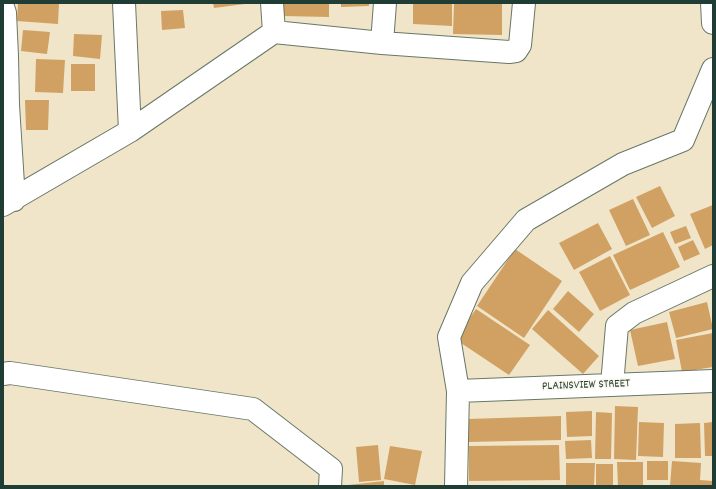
<!DOCTYPE html>
<html>
<head>
<meta charset="utf-8">
<style>
	body { margin:0 }
	#map { position:relative; width:716px; height:489px; overflow:hidden; background:#f0e5c9; font-family:Dekko,sans-serif }
	canvas { display:block }
	.frame { position:absolute; inset:0; border:4px solid #1f3d34; pointer-events:none }
</style>
</head>
<body>
<div id="map">
<canvas width="716" height="489"></canvas>
<div class="frame"></div>
</div>
<script>
const c = document.querySelector('canvas').getContext('2d');
c.lineJoin = 'round';
function fillPath(path, color) {
  c.fillStyle = color;
  c.fill(path, 'evenodd');
}
function toPath(rows) {
  const path = new Path2D();
  for (const r of rows) {
    path.moveTo(r[0], r[1]);
    for (let i = 2; i < r.length; i += 2) path.lineTo(r[i], r[i + 1]);
  }
  return path;
}
function stroke(path, color, width, dash) {
  c.strokeStyle = color;
  c.lineWidth = width;
  c.lineCap = dash ? 'butt' : 'round';
  c.setLineDash(dash || []);
  c.stroke(path);
}
function drawText(font, color, halo, rows, align = 'center') {
  c.font = font + ' Dekko,sans-serif';
  c.lineWidth = 3;
  c.setLineDash([]);
  c.textBaseline = 'middle';
  c.strokeStyle = halo;
  c.fillStyle = color;
  for (const [text, x, y, turn = 0] of rows) {
    c.save();
    c.translate(x, y);
    c.rotate((+turn || 0) * Math.PI / 180);
    c.textAlign = isNaN(turn) ? turn : align;
    if (halo) c.strokeText(text, 0, 0);
    c.fillText(text, 0, 0);
    c.restore();
  }
}
const building = toPath([
	[18,3,59,3,58,24,17,21],
	[213,3,245,3,245,4,214,8],
	[283,3,329,3,329,17,283,16],
	[341,3,369,3,369,6,341,7],
	[413,3,452,3,452,26,413,24],
	[454,3,502,4,502,35,453,34],
	[183,10,185,28,162,30,161,11],
	[23,30,50,32,47,54,21,51],
	[74,34,102,35,100,59,73,56],
	[36,59,65,60,63,93,35,92],
	[71,64,95,64,95,91,71,91],
	[25,100,49,100,48,130,26,130],
	[660,186,675,216,652,228,636,197],
	[633,199,650,235,626,246,609,210],
	[713,205,713,245,705,249,690,214],
	[598,223,612,249,574,270,559,243],
	[686,226,691,238,675,244,670,232],
	[663,232,680,267,630,290,613,255],
	[693,240,700,254,684,261,678,247],
	[515,249,562,281,524,338,477,306],
	[610,256,630,295,600,311,579,272],
	[568,291,594,314,579,332,553,309],
	[707,302,713,329,676,338,669,312],
	[476,309,530,345,509,375,455,339],
	[548,310,599,356,583,374,532,329],
	[667,322,675,359,638,366,630,330],
	[713,333,713,367,682,372,676,340],
	[615,406,638,407,636,460,614,459],
	[592,411,592,436,567,437,566,412],
	[596,412,612,413,611,459,595,459],
	[561,416,561,440,468,442,468,419],
	[639,422,664,423,663,457,638,456],
	[713,422,713,456,705,456,704,423],
	[700,423,701,458,675,458,675,424],
	[591,440,592,458,566,459,565,441],
	[378,445,381,480,359,482,356,447],
	[559,445,560,480,469,481,469,446],
	[390,446,422,451,415,485,384,479],
	[647,461,668,461,668,480,647,480],
	[672,461,701,463,700,480,713,481,713,486,670,486],
	[617,462,643,462,643,486,618,486],
	[566,463,595,463,594,486,566,486],
	[596,464,613,464,613,486,596,486],
	[384,481,384,486,348,486,348,485]
]);
const street = toPath([
	[124,3,130,131],
	[272,3,274,32],
	[712,3,713,23],
	[3,7,5,13,7,56,8,105,14,200],
	[382,43,385,3],
	[3,205,130,131,274,32,382,43,509,52,516,51,520,45,524,3],
	[3,374,10,373,253,409,331,469,330,486],
	[612,385,617,326,634,313,713,276],
	[458,391,713,381],
	[456,486,458,391,449,337,472,283,526,220,623,164,683,140,713,69]
]);
const streetNames = [
	["PLAINSVIEW STREET",586,386,-2]
];
fillPath(building, '#d0a163');
stroke(street, '#687868', 24);
stroke(street, '#fff', 22);
drawText('12px', '#1f3d34', '#fbf7ec', streetNames);
</script>
</body>
</html>
